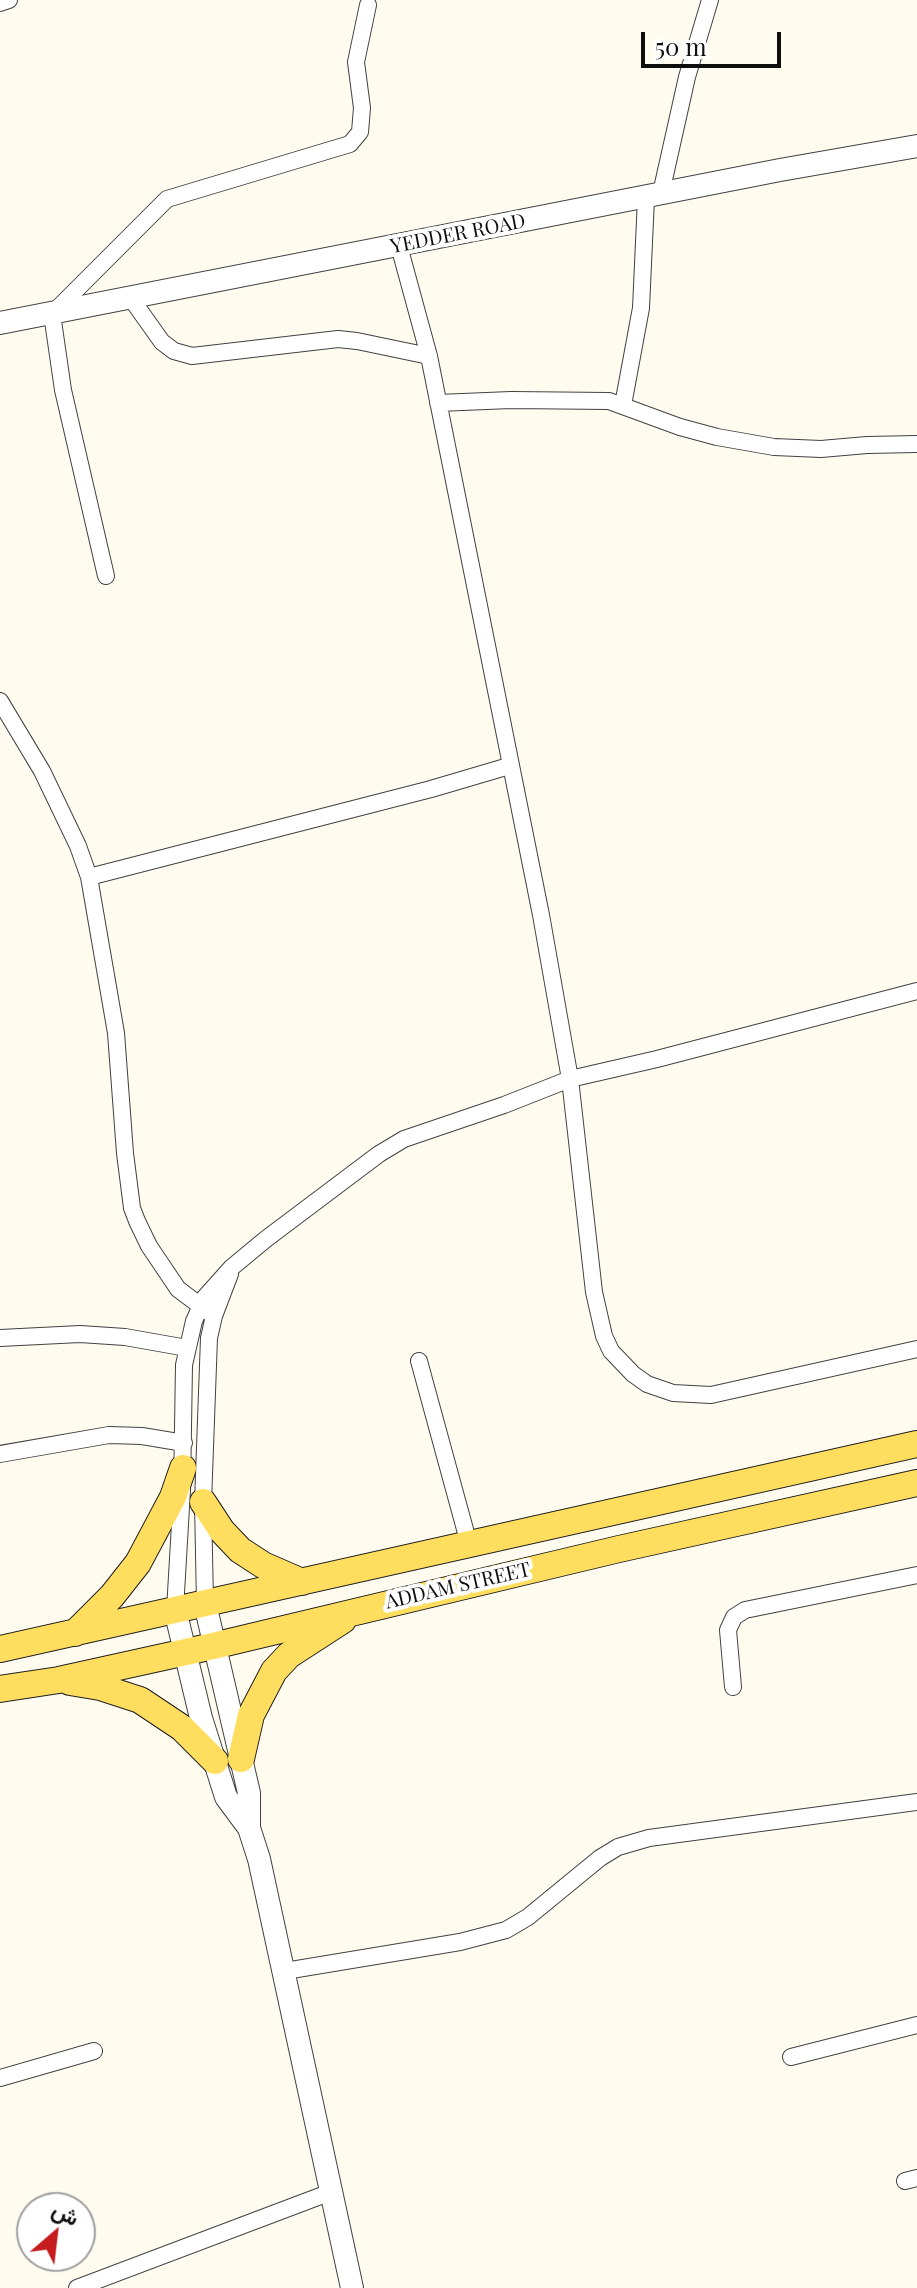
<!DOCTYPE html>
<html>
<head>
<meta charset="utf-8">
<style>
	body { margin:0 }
	#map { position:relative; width:917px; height:2288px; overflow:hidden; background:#fffcef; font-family:"Playfair Display",Vazirmatn,serif }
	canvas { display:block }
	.north { position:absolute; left:16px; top:2192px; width:80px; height:80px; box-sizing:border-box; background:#fff; border:2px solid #9f9f9f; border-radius:50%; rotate:28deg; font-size:22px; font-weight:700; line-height:32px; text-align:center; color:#0e0e0e }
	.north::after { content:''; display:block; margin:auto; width:28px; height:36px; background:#c71c1e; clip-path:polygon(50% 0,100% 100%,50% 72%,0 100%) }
	.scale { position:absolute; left:641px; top:32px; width:140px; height:36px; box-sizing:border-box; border:4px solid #0e0e0e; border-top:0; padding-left:10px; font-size:24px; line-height:28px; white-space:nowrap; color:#0e0e0e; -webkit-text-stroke:6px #fff; paint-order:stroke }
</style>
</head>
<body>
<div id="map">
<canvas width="917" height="2288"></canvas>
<div class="north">ش</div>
<div class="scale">50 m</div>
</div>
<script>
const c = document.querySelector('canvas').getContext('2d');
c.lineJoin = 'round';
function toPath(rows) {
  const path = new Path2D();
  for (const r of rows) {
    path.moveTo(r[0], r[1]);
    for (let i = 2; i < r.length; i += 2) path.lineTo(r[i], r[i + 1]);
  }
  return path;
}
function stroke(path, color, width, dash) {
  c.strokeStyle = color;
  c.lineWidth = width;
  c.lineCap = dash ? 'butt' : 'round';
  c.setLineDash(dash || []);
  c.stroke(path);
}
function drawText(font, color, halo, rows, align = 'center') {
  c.font = font + ' "Playfair Display",serif';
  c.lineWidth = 8;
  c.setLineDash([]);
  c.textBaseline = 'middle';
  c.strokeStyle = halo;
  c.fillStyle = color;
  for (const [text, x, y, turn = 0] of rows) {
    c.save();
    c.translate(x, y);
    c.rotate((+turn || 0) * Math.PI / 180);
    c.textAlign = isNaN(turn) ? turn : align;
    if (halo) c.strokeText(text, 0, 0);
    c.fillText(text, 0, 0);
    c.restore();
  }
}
const minor = toPath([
	[0,3,9,0],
	[661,193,687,77,710,0],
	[130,297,162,342,174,351,192,356,338,339,357,341,429,356],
	[438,403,511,400,609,401,680,427,717,437,774,447,821,449,867,445,917,444],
	[623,405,641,308,646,198],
	[106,576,63,390,52,314,167,199,350,144,360,132,362,108,356,62,368,5],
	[0,701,42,771,78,846,89,877,116,1033,125,1153,132,1208,137,1221,149,1246,178,1289,214,1316],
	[89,877,431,789,509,766],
	[917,991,657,1059,570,1079,594,1292,604,1336,611,1351,633,1374,647,1384,673,1393,711,1395,917,1349],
	[0,1338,80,1334,125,1337,187,1348],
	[419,1361,469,1544],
	[0,1454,109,1435,142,1436,184,1443],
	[205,1604,203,1502,209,1338,214,1316,230,1274],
	[175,1610,182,1490,184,1365,194,1321,205,1297,231,1268,266,1239,379,1154,404,1139,504,1105,570,1079,541,915,429,356,399,246],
	[733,1687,728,1630,734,1617,745,1610,917,1575],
	[285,1971,460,1942,506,1930,528,1917,600,1858,618,1847,649,1838,917,1802],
	[791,2057,917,2025],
	[0,2078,94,2051],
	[905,2181,917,2178],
	[77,2288,331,2192]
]);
const tertiary = toPath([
	[0,323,780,170,917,146],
	[205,1604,249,1793,249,1828],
	[175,1610,201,1718,226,1797,249,1828,259,1859,352,2288]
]);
const primary = toPath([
	[203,1502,222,1531,240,1550,263,1565,302,1582],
	[75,1633,112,1596,138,1563,173,1497,183,1468],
	[0,1649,917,1444],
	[70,1682,100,1687,140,1700,182,1728,215,1761],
	[0,1689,59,1680,213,1646,619,1549,917,1483],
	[241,1759,251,1715,274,1671,289,1655,343,1620]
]);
const streetNames = [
	["YEDDER ROAD",458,234,-11],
	["ADDAM STREET",458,1586,-13]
];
stroke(minor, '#414141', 18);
stroke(tertiary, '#414141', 24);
stroke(primary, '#1f1f1f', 28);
stroke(minor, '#fff', 16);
stroke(tertiary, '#fff', 22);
stroke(primary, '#ffde5f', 26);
drawText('20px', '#0e0e0e', '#fff', streetNames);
</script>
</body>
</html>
